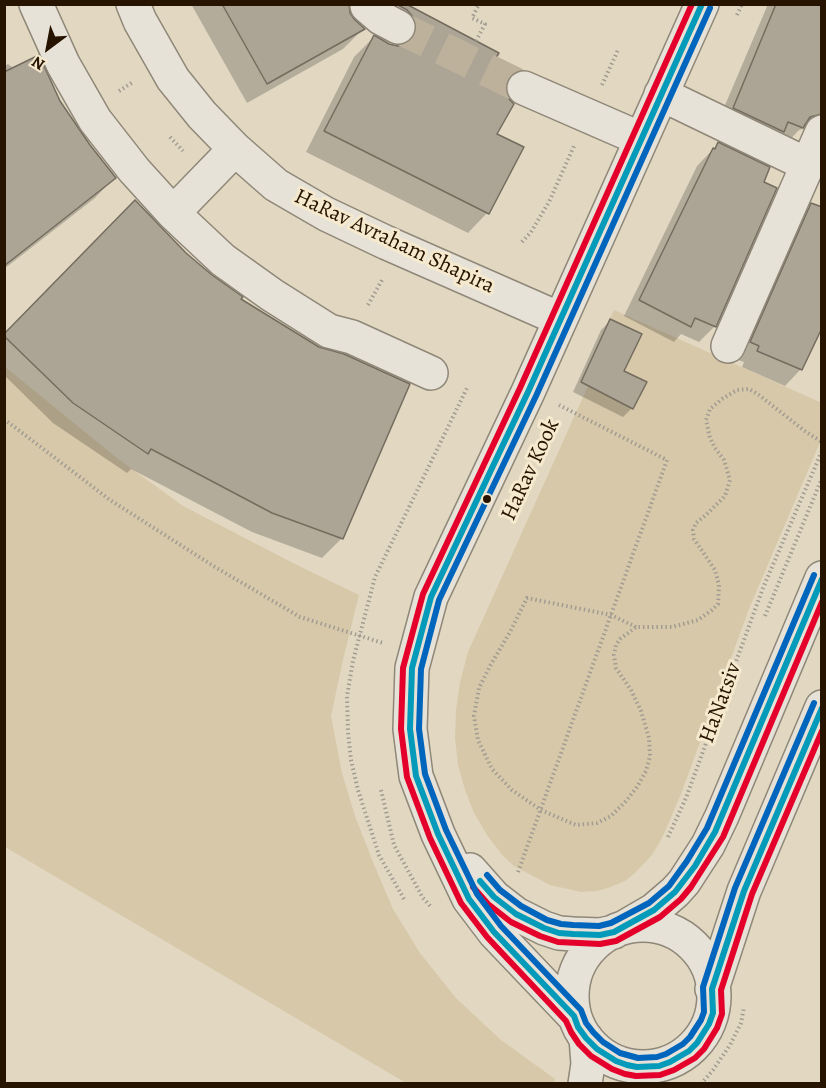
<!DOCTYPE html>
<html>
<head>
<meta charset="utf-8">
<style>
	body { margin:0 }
	#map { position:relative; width:826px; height:1088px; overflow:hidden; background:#e2d8c2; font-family:Alegreya,serif }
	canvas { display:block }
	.frame { position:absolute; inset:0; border:6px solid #271400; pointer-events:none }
	.north { position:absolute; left:18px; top:18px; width:60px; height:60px; -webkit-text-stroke:4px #f5e9ce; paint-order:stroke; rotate:212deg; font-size:16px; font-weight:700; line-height:24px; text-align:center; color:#271400 }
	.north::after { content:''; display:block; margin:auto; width:21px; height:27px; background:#271400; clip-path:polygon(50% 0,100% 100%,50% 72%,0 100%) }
</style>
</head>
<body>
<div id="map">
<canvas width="826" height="1088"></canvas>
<div class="frame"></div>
<div class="north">N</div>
</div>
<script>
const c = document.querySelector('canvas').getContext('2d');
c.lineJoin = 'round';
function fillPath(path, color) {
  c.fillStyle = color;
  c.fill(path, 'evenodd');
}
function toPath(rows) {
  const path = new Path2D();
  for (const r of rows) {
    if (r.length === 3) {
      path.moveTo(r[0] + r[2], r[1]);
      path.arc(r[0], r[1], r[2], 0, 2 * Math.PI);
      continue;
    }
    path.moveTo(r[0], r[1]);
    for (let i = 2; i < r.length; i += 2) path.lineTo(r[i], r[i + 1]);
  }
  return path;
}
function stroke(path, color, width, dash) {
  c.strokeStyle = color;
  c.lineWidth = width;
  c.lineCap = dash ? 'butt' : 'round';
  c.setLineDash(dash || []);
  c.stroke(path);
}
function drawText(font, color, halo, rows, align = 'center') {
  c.font = font + ' Alegreya,serif';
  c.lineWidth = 6;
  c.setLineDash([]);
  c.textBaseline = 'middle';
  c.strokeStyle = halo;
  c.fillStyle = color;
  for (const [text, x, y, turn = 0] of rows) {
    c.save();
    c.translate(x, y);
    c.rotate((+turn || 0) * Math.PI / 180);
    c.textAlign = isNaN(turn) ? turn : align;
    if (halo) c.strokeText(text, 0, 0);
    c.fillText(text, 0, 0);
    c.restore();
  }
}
const green = toPath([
	[614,310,822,403,821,440,749,609,681,794,663,836,652,855,635,873,625,881,611,887,597,891,581,892,550,885,514,866,502,855,487,835,474,813,465,790,458,765,455,738,456,710,460,682,468,652,588,386,581,383],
	[4,366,117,458,183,506,297,565,359,595,343,660,331,716,342,773,355,816,373,862,393,909,420,953,456,998,501,1040,555,1079,554,1083,406,1083,5,847]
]);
const shadow = toPath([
	[191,4,360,4,355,9,347,6,348,13,363,29,343,49,247,103],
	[768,4,822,4,822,137,814,131,803,129,799,130,786,144,717,124],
	[415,22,491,64,506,79,495,134,487,213,468,233,306,152,354,57,374,37,389,45,397,47,396,41],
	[8,64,58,101,88,146,114,178,95,198,4,269,4,66],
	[718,144,715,326,699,342,681,334,674,342,624,316,697,166],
	[822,204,822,324,801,369,785,386,742,367,744,362,735,359,796,221,812,205,818,207],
	[185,254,239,300,342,538,322,558,252,532,131,469,127,473,53,423,4,375,4,336],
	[610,321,632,408,623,417,573,392,601,330]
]);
const building = toPath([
	[222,4,349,4,350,13,355,20,365,29,267,84,222,4],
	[396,4,409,4,408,5,499,53,493,63,513,73,507,80,505,90,509,99,514,104,497,134,524,147,489,214,324,131,374,35,389,44,398,46,407,43,414,36,417,27,414,18,407,10,396,4],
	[776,4,822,4,822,114,810,117,803,128,788,122,784,132,733,108,776,4],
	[39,55,60,101,90,145,116,178,4,266,4,72,39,55],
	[718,142,770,167,764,182,777,188,716,327,695,318,691,327,639,300,713,148,715,149,718,142],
	[135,200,186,253,212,275,243,297,241,299,319,347,344,354,410,384,343,539,272,513,151,449,148,454,73,403,4,336,4,334,135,200],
	[811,203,822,207,822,328,802,370,757,351,759,346,750,342,811,203],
	[610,319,642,334,624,371,647,382,633,409,581,382,610,319]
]);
const minorTunnel = toPath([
	[398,27,524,88]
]);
const path = toPath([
	[737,15,742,4],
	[476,41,485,24,472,18,479,4],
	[602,85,618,50],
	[119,91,133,82],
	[170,137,183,151],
	[522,242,531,232,549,202,574,146],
	[368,305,382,280],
	[4,419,110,500,215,567,300,617,383,643],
	[765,616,822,478],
	[636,627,611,615,527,598,510,632,490,666,479,688,474,716,478,740,492,769,512,790,541,810,576,825,597,823,611,816,626,801,637,787,646,771,650,756,649,738,641,711,631,690,616,668,614,655,616,645,620,639,636,627,672,627,698,620,712,610,718,604,719,585,715,570,694,539,693,530,696,523,707,514,725,496,730,480,724,460,715,448,710,438,706,420,710,409,722,399,737,390,749,389,759,395,806,432,822,442],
	[381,790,394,845,423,898,432,908],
	[668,837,686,798,763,588,822,451],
	[518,872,667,460,559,405],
	[404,899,379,855,358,790,351,760,348,732,347,696,353,661,375,577,467,388],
	[701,1084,713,1070,730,1045,741,1023,744,1007]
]);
const minor = toPath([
	[36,4,63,64,95,120,134,170,173,213,223,260,272,295,329,331,352,337,431,373],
	[133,4,140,21,173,79,202,115,235,149,276,185,326,214,387,243,560,319],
	[367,6,381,18,398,27],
	[524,88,641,139],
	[661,94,808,165],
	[173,213,235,149],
	[728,346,822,132],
	[470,870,494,897,516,914,544,928,559,933,573,934,600,935,614,932],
	[643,996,71],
	[623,928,654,910,675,892,684,882,708,845,722,816,822,578],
	[712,989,744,891,822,707],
	[574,1016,494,932,469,899,438,834,416,776,410,729,412,668,431,597,528,392,702,4],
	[585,1084,588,1064,586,1038]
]);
const bus1 = toPath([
	[702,4,528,392,431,597,412,668,410,729,416,776,438,834,469,899,494,932,574,1016,578,1027,586,1038,597,1049,616,1061,627,1065,637,1067,659,1066,670,1062,689,1051,697,1043,709,1024,713,1013,712,989,744,891,822,708],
	[480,881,494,897,516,914,544,928,559,933,573,934,600,935,614,932,654,910,675,892,695,866,715,832,822,579]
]);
const bus2 = toPath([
	[692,4,520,388,423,594,403,668,401,729,407,777,430,838,461,903,487,937,566,1021,571,1032,579,1044,591,1056,612,1069,625,1074,636,1076,660,1075,674,1070,695,1058,704,1049,717,1028,722,1014,721,990,752,894,822,731],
	[473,887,488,904,511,922,540,936,558,942,600,944,616,941,660,917,681,899,691,887,723,837,822,602]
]);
const bus3 = toPath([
	[710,8,536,396,439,600,421,669,419,729,425,774,446,830,477,894,501,926,581,1010,586,1023,593,1032,603,1042,620,1053,638,1058,657,1057,666,1054,683,1044,690,1037,701,1020,704,1012,703,987,735,888,814,703],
	[487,875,500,890,521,906,547,920,561,924,573,925,599,926,611,923,649,903,669,886,687,861,707,828,814,575]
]);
const markers = [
	[487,499,5,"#271400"]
];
const streetNames = [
	["HaRav Avraham Shapira",394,242,25],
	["HaRav Kook",531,470,-65],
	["HaNatsiv",721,703,-70]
];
fillPath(green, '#d7c8a9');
fillPath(shadow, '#0003');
fillPath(building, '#aca494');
stroke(building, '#746c5e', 1.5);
stroke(minorTunnel, '#bdb19b', 33, [33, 16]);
stroke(minor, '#8f8778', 36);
stroke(path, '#a19c92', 4, [1.5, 3]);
stroke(minor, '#e7e2d7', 33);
stroke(bus1, '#049ab9', 6);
stroke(bus2, '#e4002b', 6);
stroke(bus3, '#0065bd', 6);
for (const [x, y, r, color] of markers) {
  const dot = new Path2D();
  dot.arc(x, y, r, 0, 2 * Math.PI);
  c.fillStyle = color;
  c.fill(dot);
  stroke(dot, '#f5e9ce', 2);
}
drawText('22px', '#271400', '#f5e9ce', streetNames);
</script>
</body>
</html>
